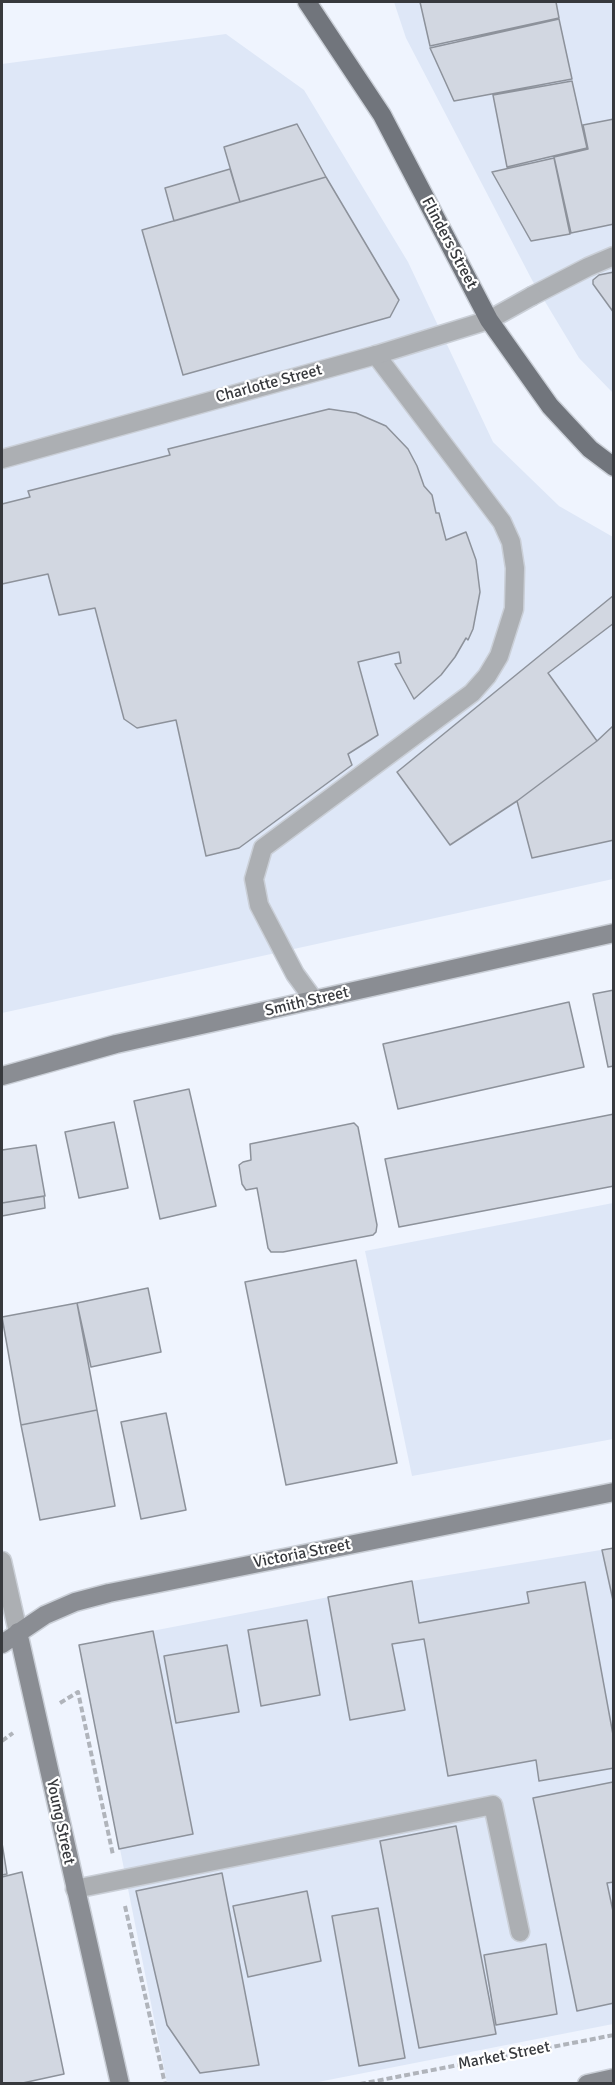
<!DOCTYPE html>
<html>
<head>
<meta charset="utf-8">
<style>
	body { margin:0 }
	#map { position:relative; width:615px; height:2085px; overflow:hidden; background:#eff4fe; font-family:Signika,sans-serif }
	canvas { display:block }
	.frame { position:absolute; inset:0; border:3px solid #37393d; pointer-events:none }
</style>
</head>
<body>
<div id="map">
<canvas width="615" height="2085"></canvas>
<div class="frame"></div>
</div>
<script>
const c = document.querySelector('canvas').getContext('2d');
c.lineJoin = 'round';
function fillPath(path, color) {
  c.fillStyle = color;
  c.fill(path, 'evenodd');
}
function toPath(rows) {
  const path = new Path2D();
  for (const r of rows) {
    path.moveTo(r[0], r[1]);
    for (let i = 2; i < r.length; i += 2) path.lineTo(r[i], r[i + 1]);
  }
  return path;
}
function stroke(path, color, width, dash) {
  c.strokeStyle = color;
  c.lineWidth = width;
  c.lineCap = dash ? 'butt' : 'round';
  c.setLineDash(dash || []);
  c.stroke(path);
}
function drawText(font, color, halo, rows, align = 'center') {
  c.font = font + ' Signika,sans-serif';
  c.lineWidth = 4.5;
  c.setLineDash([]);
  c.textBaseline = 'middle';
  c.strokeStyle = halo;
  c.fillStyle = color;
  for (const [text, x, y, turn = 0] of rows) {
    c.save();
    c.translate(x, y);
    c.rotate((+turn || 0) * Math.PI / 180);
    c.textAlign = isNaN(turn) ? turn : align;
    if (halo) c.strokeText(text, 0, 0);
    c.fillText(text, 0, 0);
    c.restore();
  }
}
const built = toPath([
	[394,2,613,2,613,393,579,358,532,280,406,38],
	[226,34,304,90,408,262,493,442,559,506,613,537,613,879,2,1013,2,64],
	[613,1203,613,1439,412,1476,365,1251],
	[613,1548,613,2024,313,2083,167,2083,79,1645,412,1581]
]);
const building = toPath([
	[420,2,556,2,559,18,430,46,420,2],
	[559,19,572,79,454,101,430,48,559,19],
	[572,81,587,148,507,167,493,95,572,81],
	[614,119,614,224,571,233,554,157,588,149,583,125,614,119],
	[297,124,326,177,240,202,224,147,297,124],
	[554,158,570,234,531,241,492,172,554,158],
	[230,169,240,202,174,221,165,188,230,169],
	[326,177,399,300,390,317,183,375,142,230,326,177],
	[614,272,614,313,593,284,593,280,599,275,614,272],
	[329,409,356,413,386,426,408,449,417,466,424,486,432,495,436,513,439,513,446,540,466,532,476,560,480,592,473,629,468,640,466,638,455,657,441,675,414,699,395,664,401,663,399,652,358,662,378,735,348,754,352,765,239,848,206,856,176,720,137,728,124,719,95,608,59,615,48,574,2,584,2,504,30,497,28,491,170,455,168,449,329,409],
	[614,595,614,623,548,673,597,741,517,801,450,845,397,772,614,595],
	[614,725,614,840,532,858,517,801,597,741,614,725],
	[614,990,614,1066,608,1067,593,994,614,990],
	[569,1002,584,1067,398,1109,383,1044,569,1002],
	[189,1089,216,1206,160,1219,134,1101,189,1089],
	[614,1114,614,1186,399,1227,385,1159,614,1114],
	[114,1122,128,1188,79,1198,65,1132,114,1122],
	[354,1123,358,1127,377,1225,376,1232,373,1235,283,1252,271,1252,268,1248,257,1188,246,1190,242,1184,239,1165,243,1162,251,1160,250,1144,354,1123],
	[36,1145,45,1196,2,1203,2,1150,36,1145],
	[44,1196,45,1208,2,1216,2,1203,44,1196],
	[356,1260,397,1463,286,1485,245,1282,356,1260],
	[148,1288,161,1352,91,1367,77,1303,148,1288],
	[77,1303,97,1410,21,1425,2,1317,77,1303],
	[97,1410,115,1506,40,1520,21,1425,97,1410],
	[166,1413,186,1510,141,1519,121,1422,166,1413],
	[614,1548,614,1605,602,1550,614,1548],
	[412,1581,419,1623,529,1603,527,1592,585,1582,614,1740,614,1768,539,1781,536,1760,448,1776,424,1639,392,1644,405,1710,350,1720,328,1597,412,1581],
	[307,1620,320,1695,261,1706,248,1630,307,1620],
	[153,1631,193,1834,119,1849,79,1645,153,1631],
	[227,1645,239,1712,176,1723,164,1656,227,1645],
	[613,1782,614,1882,607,1883,614,1916,614,2003,577,2011,533,1798,613,1782],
	[456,1826,496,2034,419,2048,380,1841,456,1826],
	[2,1843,7,1874,2,1875,2,1843],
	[22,1872,64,2074,18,2084,2,2084,2,1877,22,1872],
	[222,1873,259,2065,200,2073,167,2025,136,1891,222,1873],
	[307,1891,321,1961,248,1977,233,1906,307,1891],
	[378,1908,405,2058,359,2066,332,1916,378,1908],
	[546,1944,557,2014,496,2025,484,1955,546,1944]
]);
const path = toPath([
	[60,1703,78,1692,113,1855],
	[2,1741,13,1733],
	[125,1906,165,2084],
	[360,2084,614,2035]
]);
const lane = toPath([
	[532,296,588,267,614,256],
	[314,1000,295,974,259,905,254,879,263,848,472,693,487,676,499,656,514,609,515,568,511,542,502,522,376,355],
	[75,1889,493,1805,520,1932]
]);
const street = toPath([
	[2,459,376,355,489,320,532,296],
	[2,1561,18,1632]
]);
const secondary = toPath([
	[2,1076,116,1044,614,933],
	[18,1632,120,2084],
	[2,1644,45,1615,75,1602,109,1593,614,1492],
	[587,2084,614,2078]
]);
const primary = toPath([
	[307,2,382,115,489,320,550,406,590,449,614,467]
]);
const streetNames = [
	["Flinders Street",449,243,62],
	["Charlotte Street",269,384,-15],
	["Smith Street",307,1002,-13],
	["Victoria Street",302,1554,-11],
	["Young Street",60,1822,78],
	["Market Street",504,2056,-11]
];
fillPath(built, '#dee7f7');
fillPath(building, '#d2d7e1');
stroke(building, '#8d929b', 1.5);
stroke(lane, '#cacfd7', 21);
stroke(street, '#cacfd7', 21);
stroke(secondary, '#cacfd7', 21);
stroke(primary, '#cacfd7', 21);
stroke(path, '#b0b4bb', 4, [6, 3]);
stroke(lane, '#acafb3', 18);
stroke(street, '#acafb3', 18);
stroke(secondary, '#8a8d93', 18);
stroke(primary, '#71757c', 18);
drawText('16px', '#37393d', '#fff', streetNames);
</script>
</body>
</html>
